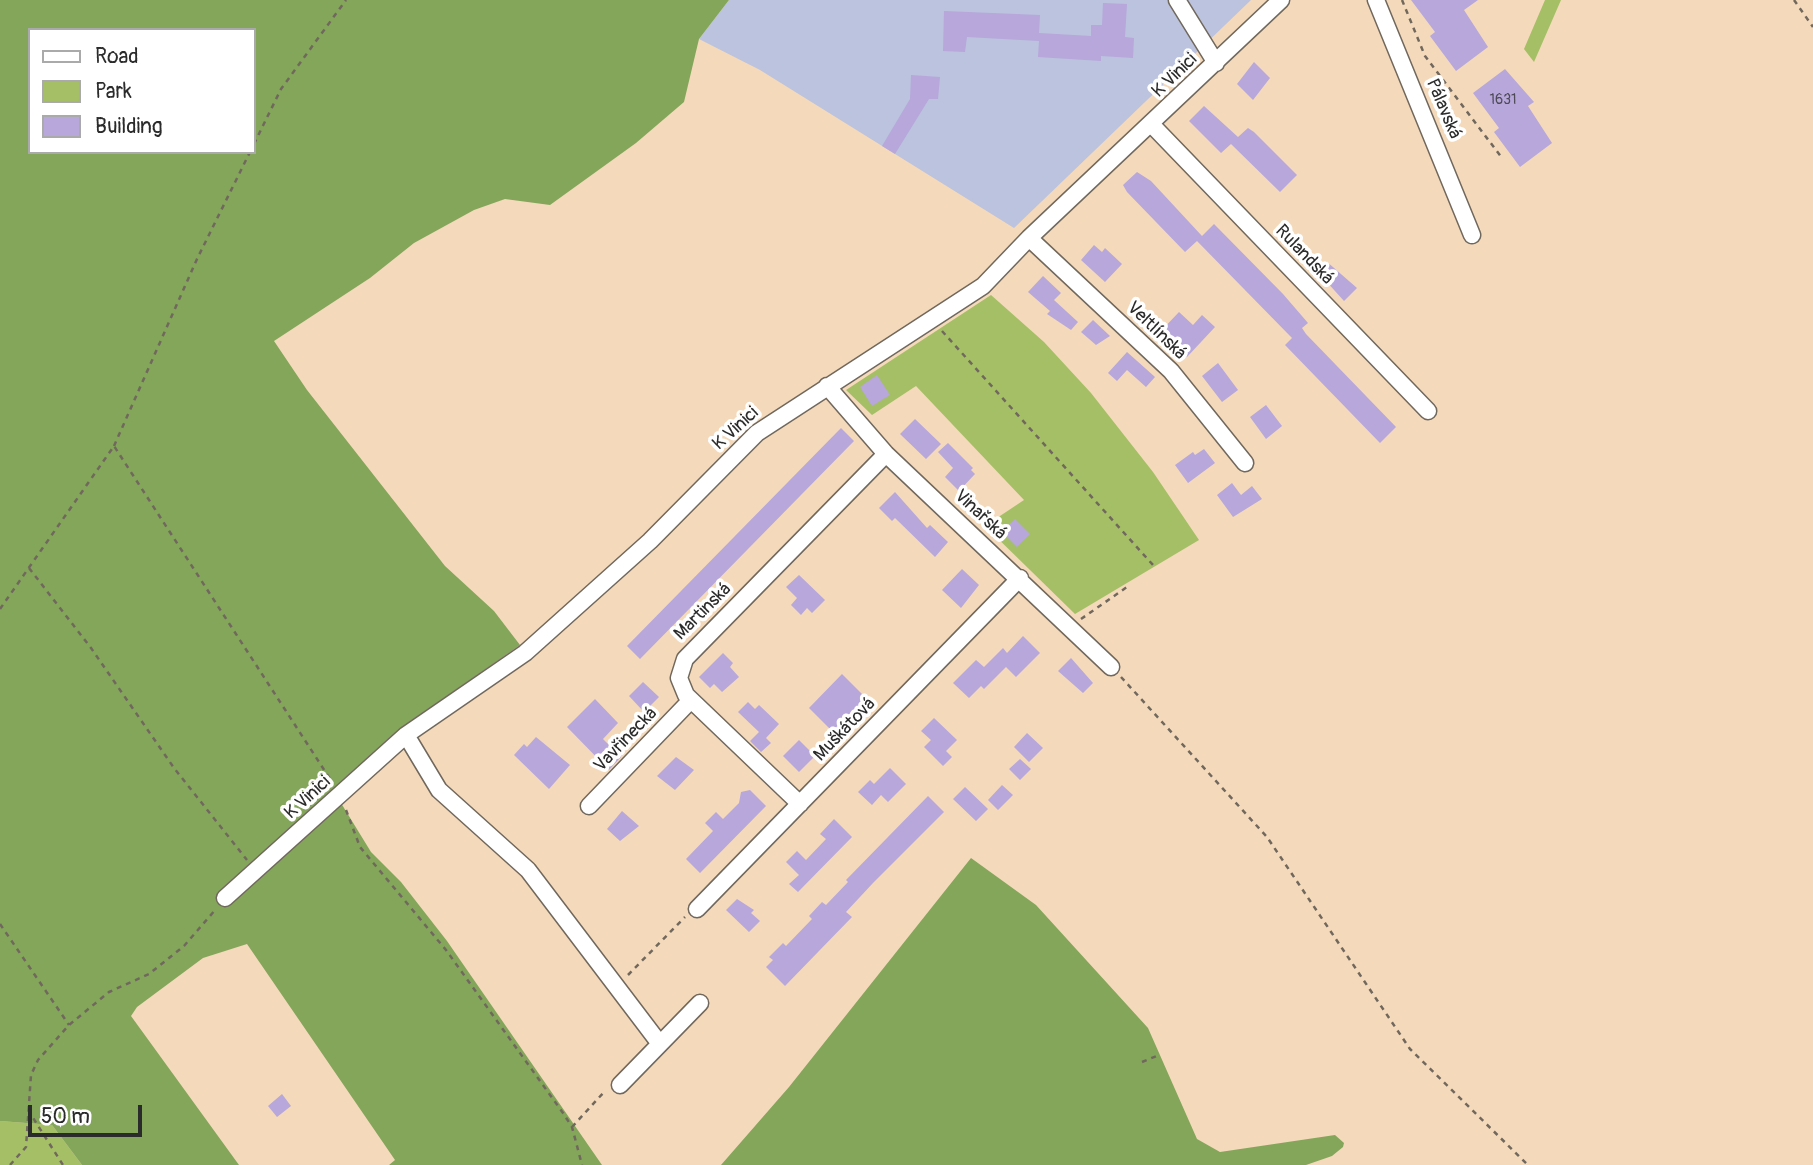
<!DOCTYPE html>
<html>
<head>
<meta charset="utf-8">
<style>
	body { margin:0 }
	#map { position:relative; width:1813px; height:1165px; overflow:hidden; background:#f4d9bb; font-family:Pangolin,sans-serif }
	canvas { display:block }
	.legend { position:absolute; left:28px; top:28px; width:228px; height:126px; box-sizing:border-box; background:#fff; border:2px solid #aaa; margin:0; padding:9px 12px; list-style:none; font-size:21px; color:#2b2b2b }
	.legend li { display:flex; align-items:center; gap:14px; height:35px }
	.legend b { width:35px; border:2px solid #aaa }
	.scale { position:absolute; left:28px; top:1105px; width:114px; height:32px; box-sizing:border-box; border:4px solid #2b2b2b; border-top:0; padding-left:9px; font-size:21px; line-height:24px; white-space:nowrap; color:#2b2b2b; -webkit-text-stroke:5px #fff; paint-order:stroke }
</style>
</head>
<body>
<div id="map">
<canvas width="1813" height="1165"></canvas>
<ul class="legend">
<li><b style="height:9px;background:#fff"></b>Road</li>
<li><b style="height:19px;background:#a5bf66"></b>Park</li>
<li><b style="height:19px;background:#b7a7db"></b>Building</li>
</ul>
<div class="scale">50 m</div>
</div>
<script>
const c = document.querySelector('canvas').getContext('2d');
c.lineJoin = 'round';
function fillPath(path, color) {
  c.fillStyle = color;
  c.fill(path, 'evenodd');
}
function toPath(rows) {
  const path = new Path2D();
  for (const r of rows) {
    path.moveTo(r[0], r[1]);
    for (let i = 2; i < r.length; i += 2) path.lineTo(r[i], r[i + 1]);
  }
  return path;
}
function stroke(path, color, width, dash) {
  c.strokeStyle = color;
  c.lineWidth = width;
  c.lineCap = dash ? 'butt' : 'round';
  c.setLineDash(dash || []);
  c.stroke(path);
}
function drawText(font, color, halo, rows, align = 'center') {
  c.font = font + ' Pangolin,sans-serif';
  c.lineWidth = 7;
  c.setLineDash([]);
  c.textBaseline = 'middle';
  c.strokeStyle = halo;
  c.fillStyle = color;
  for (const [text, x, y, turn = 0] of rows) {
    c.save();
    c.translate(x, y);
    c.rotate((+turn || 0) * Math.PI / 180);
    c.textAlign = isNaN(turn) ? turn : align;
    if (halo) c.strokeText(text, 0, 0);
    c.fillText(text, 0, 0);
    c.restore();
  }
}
const industrial = toPath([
	[729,0,1251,0,1014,228,760,70,699,39]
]);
const green = toPath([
	[1545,0,1561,0,1534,62,1524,49],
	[991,295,1044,342,1091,393,1153,472,1199,540,1075,614,985,526,1024,500,916,386,872,415,846,390],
	[0,1121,52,1125,82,1165,0,1165]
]);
const forest = toPath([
	[0,0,729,0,699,39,684,102,636,143,550,205,505,199,474,210,414,243,370,278,274,341,307,390,445,566,494,611,520,645,406,725,333,790,371,852,401,882,447,941,602,1165,389,1165,395,1160,247,944,203,958,137,1007,131,1016,239,1165,82,1165,52,1125,0,1121],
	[30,30,254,30,254,152,30,152],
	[971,858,1036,905,1148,1028,1197,1139,1220,1152,1335,1135,1344,1143,1343,1147,1332,1156,1306,1165,721,1165,789,1087]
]);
const building = toPath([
	[1411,0,1478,0,1464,10,1488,47,1456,71,1430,36,1435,32],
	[1103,3,1127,4,1125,37,1134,38,1133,58,1101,56,1101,61,1038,57,1039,41,967,37,965,52,943,51,944,11,1040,15,1039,33,1091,36,1091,25,1102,25],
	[1254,62,1270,78,1253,100,1237,84],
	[1505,69,1534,102,1528,106,1552,143,1520,167,1494,132,1499,128,1473,93],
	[911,75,940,77,938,99,929,99,895,154,882,146,910,99],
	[1204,106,1238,137,1248,128,1254,132,1297,175,1280,192,1231,144,1221,153,1189,121],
	[1137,172,1151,181,1202,236,1214,224,1283,294,1308,323,1302,328,1306,334,1396,427,1380,443,1285,345,1292,338,1197,241,1185,252,1127,192,1123,185],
	[1094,245,1102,252,1105,248,1122,264,1105,282,1081,260],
	[1326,261,1357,288,1344,301,1316,270],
	[1043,276,1061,293,1054,300,1078,322,1071,330,1047,314,1050,311,1028,292],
	[1179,312,1193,325,1202,315,1215,327,1187,357,1160,332],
	[1093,320,1110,336,1096,345,1081,332],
	[1127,352,1155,377,1146,387,1127,370,1117,381,1108,373],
	[1218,363,1238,390,1222,402,1202,376],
	[877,375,890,395,872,406,860,387],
	[1266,405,1282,426,1266,439,1250,417],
	[915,419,941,444,926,459,900,434],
	[841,428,854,441,640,659,627,646],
	[948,443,973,468,971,470,975,474,959,491,945,477,953,468,938,452],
	[1204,449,1215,463,1188,483,1175,465,1193,452,1195,455],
	[1232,483,1241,495,1252,486,1262,499,1233,517,1217,495],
	[895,492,927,528,930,525,948,542,935,557,895,518,892,521,879,508],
	[1015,519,1030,534,1017,547,1002,532],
	[962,569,979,585,961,608,942,590],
	[799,575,825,600,812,613,807,608,801,615,791,605,797,598,786,587],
	[1023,636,1040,653,1016,677,1006,667,984,689,981,686,969,698,953,683,976,660,984,667,1003,648,1007,653],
	[723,653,733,663,730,667,739,677,722,692,714,684,710,688,699,677],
	[1071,658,1093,683,1083,693,1058,671],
	[842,674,867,699,834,733,809,708],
	[643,682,659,697,644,712,629,696],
	[595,699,618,723,603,739,621,757,609,770,567,727],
	[748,702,755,709,759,705,779,724,766,738,771,743,761,752,750,741,759,732,738,712],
	[934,718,957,740,946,751,952,757,943,766,924,747,931,740,921,731],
	[1027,733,1043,748,1029,762,1014,747],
	[536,737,570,765,549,789,514,755,524,744,527,747],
	[799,740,815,756,799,772,783,756],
	[676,757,694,770,675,790,657,776],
	[1020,759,1031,769,1020,780,1009,769],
	[890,768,906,784,888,802,881,795,872,805,858,792,870,780,874,784],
	[1002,785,1013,795,998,810,988,800],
	[965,787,988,809,976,821,953,799],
	[750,790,766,806,700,873,686,859,713,831,705,823,716,812,723,819,739,803,741,792],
	[928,796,944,812,873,883,846,912,852,917,785,986,766,967,773,960,769,957,783,943,786,946,812,919,809,916,822,902,826,905,848,882,846,880],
	[622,811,639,826,620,841,607,829],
	[834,819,852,837,798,892,789,884,799,875,786,862,797,851,806,860,826,839,820,834],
	[737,899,754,910,751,913,760,921,749,932,726,910],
	[282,1094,291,1106,277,1117,268,1106]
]);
const path = toPath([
	[1402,0,1425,56,1502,158],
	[1794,0,1813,27],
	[254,144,281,89,346,0],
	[942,331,1153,565],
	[114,446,197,259,250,152],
	[29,568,91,648,174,768,247,860],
	[0,609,114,446,332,782],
	[1081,619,1127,587],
	[1121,677,1267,837,1410,1049,1528,1165],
	[346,810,360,847,446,950,563,1113,572,1127,582,1165],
	[0,924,69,1025],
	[628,975,685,917],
	[1142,1062,1159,1055],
	[28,1110,63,1165],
	[572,1127,605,1091],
	[10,1165,26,1147,31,1075,38,1060,69,1025,109,992,149,974,184,946,216,909]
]);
const minor = toPath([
	[1177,0,1216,63],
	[1376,0,1472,235],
	[1152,125,1428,411],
	[1029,238,1171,371,1245,463],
	[827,386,886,454,1111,667],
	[406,735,439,790,528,870,660,1044],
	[800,804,686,695,679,678,685,659,886,454],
	[589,806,691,700],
	[225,898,406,735,525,653,650,541,757,433,983,286,1029,238,1281,0],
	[697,909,1020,578],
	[620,1085,700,1003]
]);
const numberNames = [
	["1631",1503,100]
];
const streetNames = [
	["K Vinici",1175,76,-44],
	["Pálavská",1443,109,67],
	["Rulandská",1304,255,46],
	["Veltlínská",1156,331,44],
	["K Vinici",736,429,-42],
	["Vinařská",980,515,43],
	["Martinská",703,612,-45],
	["Muškátová",845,730,-46],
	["Vavřinecká",626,740,-46],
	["K Vinici",308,798,-42]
];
fillPath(industrial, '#bbc3de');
fillPath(green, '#a5bf66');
fillPath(forest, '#84a65b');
fillPath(building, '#b7a7db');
stroke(minor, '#71685d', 19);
stroke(path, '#71685d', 2.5, [5, 5]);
stroke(minor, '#fff', 16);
drawText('14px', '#4e4a57', null, numberNames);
drawText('18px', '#2b2b2b', '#fff', streetNames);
</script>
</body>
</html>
